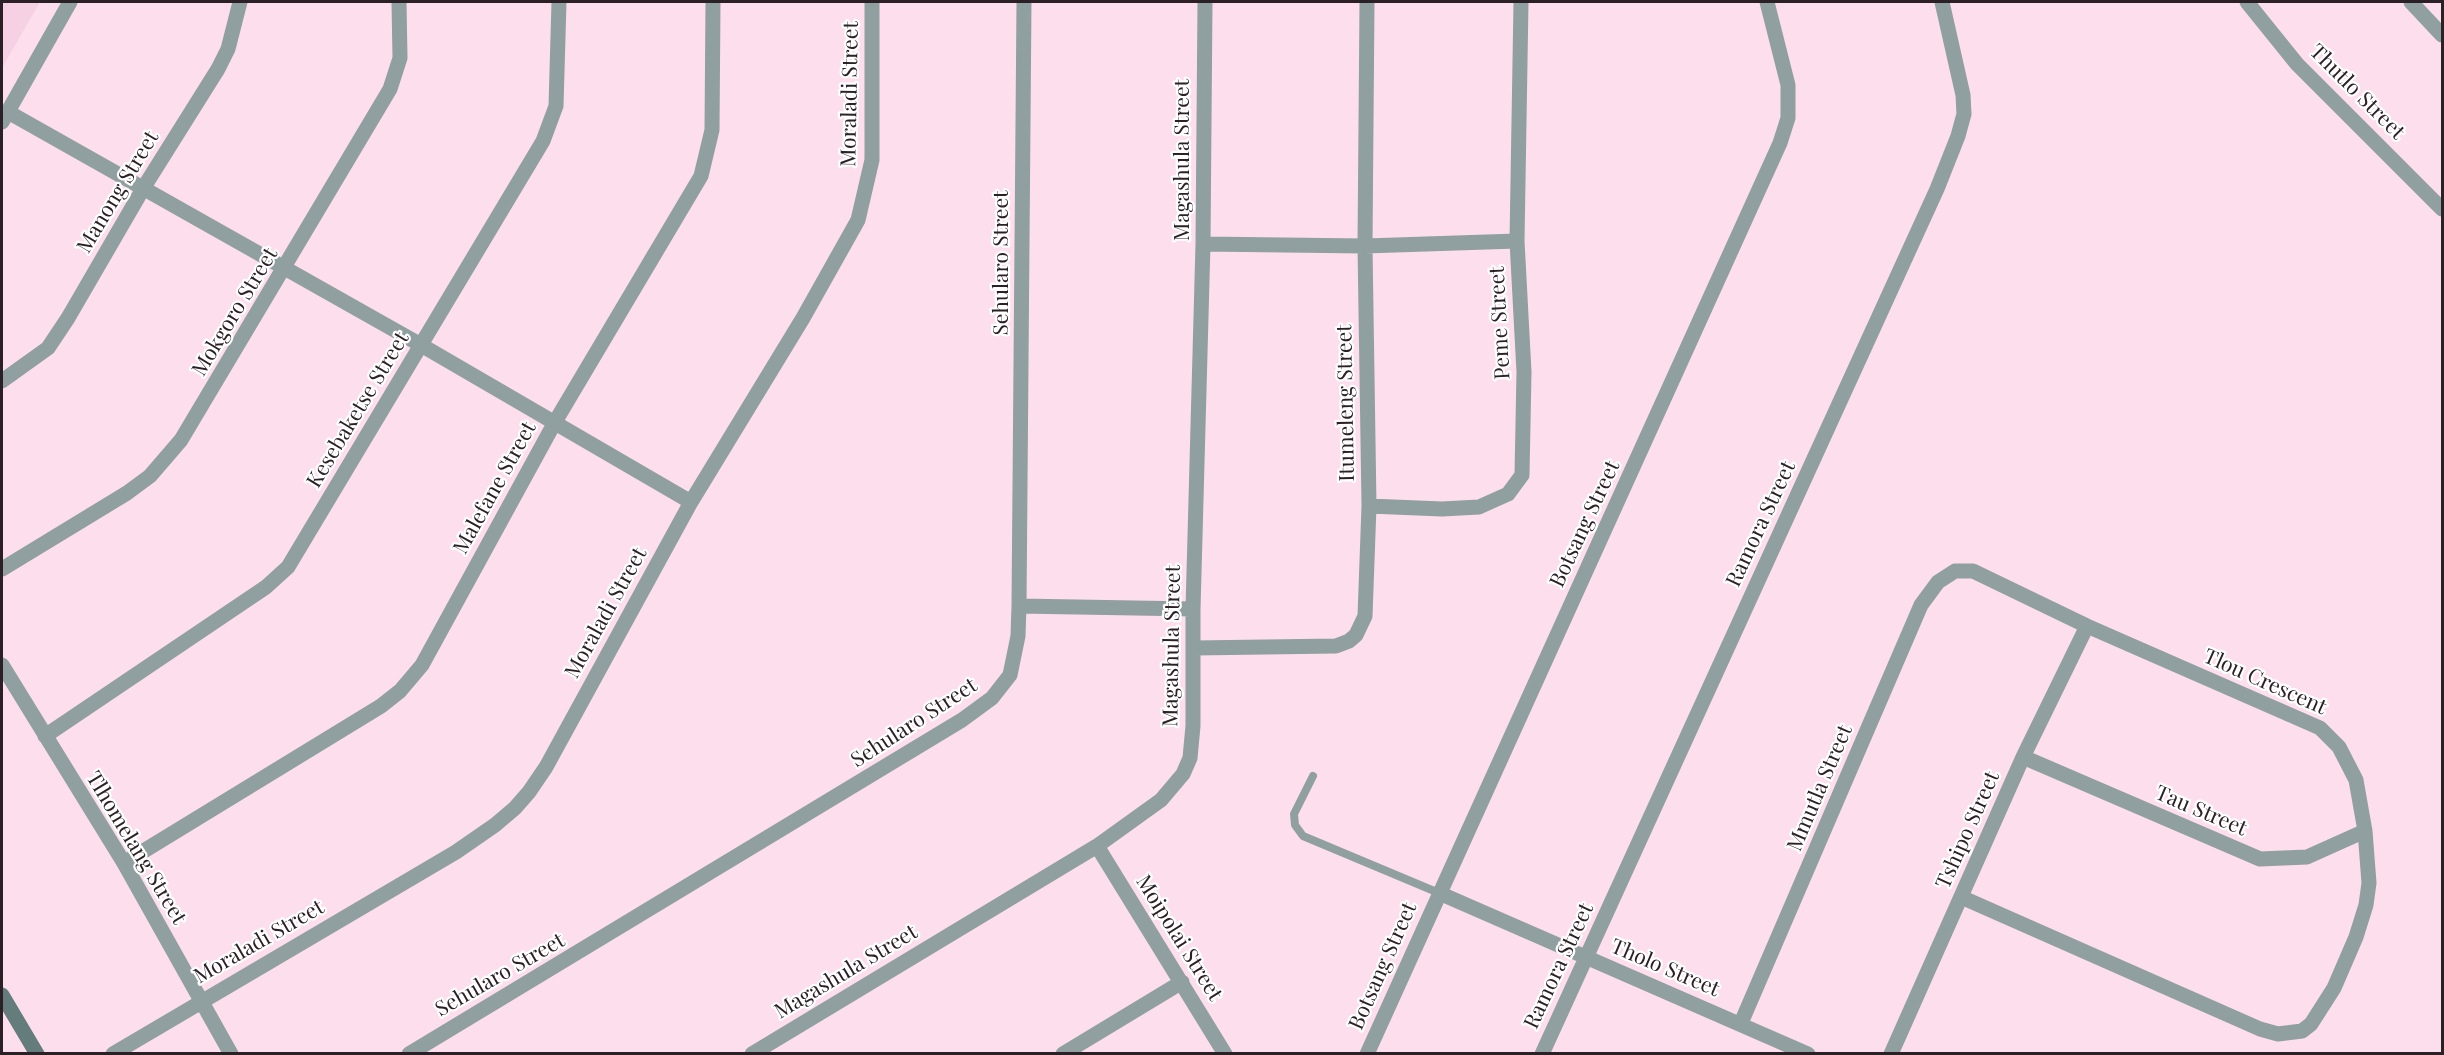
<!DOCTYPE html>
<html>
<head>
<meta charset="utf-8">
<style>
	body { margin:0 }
	#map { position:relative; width:2444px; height:1055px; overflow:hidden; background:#fddeed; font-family:"Playfair Display",serif }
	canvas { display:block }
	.frame { position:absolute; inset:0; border:3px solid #2b2025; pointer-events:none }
</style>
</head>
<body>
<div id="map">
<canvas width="2444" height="1055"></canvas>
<div class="frame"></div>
</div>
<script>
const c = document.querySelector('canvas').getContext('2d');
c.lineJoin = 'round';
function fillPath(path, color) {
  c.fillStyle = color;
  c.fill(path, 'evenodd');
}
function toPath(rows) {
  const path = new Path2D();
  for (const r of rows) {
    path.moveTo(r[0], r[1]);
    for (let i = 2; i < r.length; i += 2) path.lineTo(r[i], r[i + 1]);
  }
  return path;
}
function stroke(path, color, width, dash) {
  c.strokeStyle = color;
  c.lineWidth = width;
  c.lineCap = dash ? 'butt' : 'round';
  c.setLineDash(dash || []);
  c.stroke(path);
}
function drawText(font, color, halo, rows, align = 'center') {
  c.font = font + ' "Playfair Display",serif';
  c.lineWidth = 4.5;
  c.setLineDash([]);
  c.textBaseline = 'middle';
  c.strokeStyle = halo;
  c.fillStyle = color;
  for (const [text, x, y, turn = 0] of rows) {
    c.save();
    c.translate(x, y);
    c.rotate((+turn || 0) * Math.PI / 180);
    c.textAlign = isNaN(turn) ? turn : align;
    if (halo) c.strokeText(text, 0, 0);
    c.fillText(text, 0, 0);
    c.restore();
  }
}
const built = toPath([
	[2,2,40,2,2,68]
]);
const lane = toPath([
	[1313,776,1294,814,1295,825,1303,836,1439,893]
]);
const street = toPath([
	[2247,2,2297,64,2442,209],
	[2411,2,2442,35],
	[8,112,421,345,691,502],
	[2,122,70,2],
	[1203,244,1365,246,1517,241],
	[2,381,48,348,68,318,144,187,218,69,228,49,240,2],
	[1369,506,1442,509,1479,507,1508,494,1522,475,1524,372,1517,241,1521,2],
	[2,569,127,493,150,476,181,440,390,89,400,58,399,2],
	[1019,606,1193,609],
	[1194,648,1336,646,1349,641,1356,635,1365,616,1369,506,1365,246,1367,2],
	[2,665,124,863,231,1054],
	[45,736,266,587,288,567,543,141,556,106,559,2],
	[2023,757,2260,859,2307,857,2365,831],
	[1097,846,1225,1054],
	[124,863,381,706,400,691,422,665,555,422,701,176,712,130,713,2],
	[1439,893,1808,1054],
	[1741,1023,1921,605,1938,582,1955,571,1973,571,2087,626,2320,728,2339,747,2356,780,2365,831,2369,883,2366,905,2356,937,2334,988,2311,1024,2302,1031,2278,1034,2260,1029,1961,897],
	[113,1054,456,852,495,825,515,808,529,792,546,767,691,502,803,318,858,220,872,160,872,2],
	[409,1054,962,720,992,698,1010,675,1018,636,1019,606,1024,2],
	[752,1054,1097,846,1161,800,1183,774,1190,758,1193,726,1193,609,1203,244,1205,2],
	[1063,1054,1182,982],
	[1367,1054,1780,143,1788,118,1788,85,1767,2],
	[1542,1054,1937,189,1958,136,1964,114,1963,95,1942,2],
	[1891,1054,2023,757,2087,626]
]);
const secondary = toPath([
	[2,995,37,1054]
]);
const streetNames = [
	["Thutlo Street",2357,92,45],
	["Moraladi Street",850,94,-89],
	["Magashula Street",1182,160,-90],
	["Manong Street",118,192,-59],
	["Sehularo Street",1001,263,-90],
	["Mokgoro Street",235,312,-59],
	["Peme Street",1500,323,-93],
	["Itumeleng Street",1346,403,-91],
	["Kesebaketse Street",358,410,-59],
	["Malefane Street",495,488,-61],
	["Botsang Street",1585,524,-65],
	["Ramora Street",1761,524,-65],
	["Moraladi Street",606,613,-61],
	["Magashula Street",1172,646,-89],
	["Tlou Crescent",2265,682,24],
	["Sehularo Street",914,723,-33],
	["Mmutla Street",1820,788,-67],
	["Tau Street",2201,811,23],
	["Tshipo Street",1968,830,-66],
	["Tlhomelang Street",136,848,59],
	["Moipolai Street",1179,938,58],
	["Moraladi Street",259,942,-30],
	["Botsang Street",1383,966,-66],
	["Ramora Street",1559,966,-65],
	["Tholo Street",1665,968,23],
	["Magashula Street",846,972,-31],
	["Sehularo Street",500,975,-30]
];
fillPath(built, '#f6d0e3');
stroke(lane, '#909f9f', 8);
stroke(street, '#909f9f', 15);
stroke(secondary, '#657c7c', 15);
drawText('21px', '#2b2025', '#fff', streetNames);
</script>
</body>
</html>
